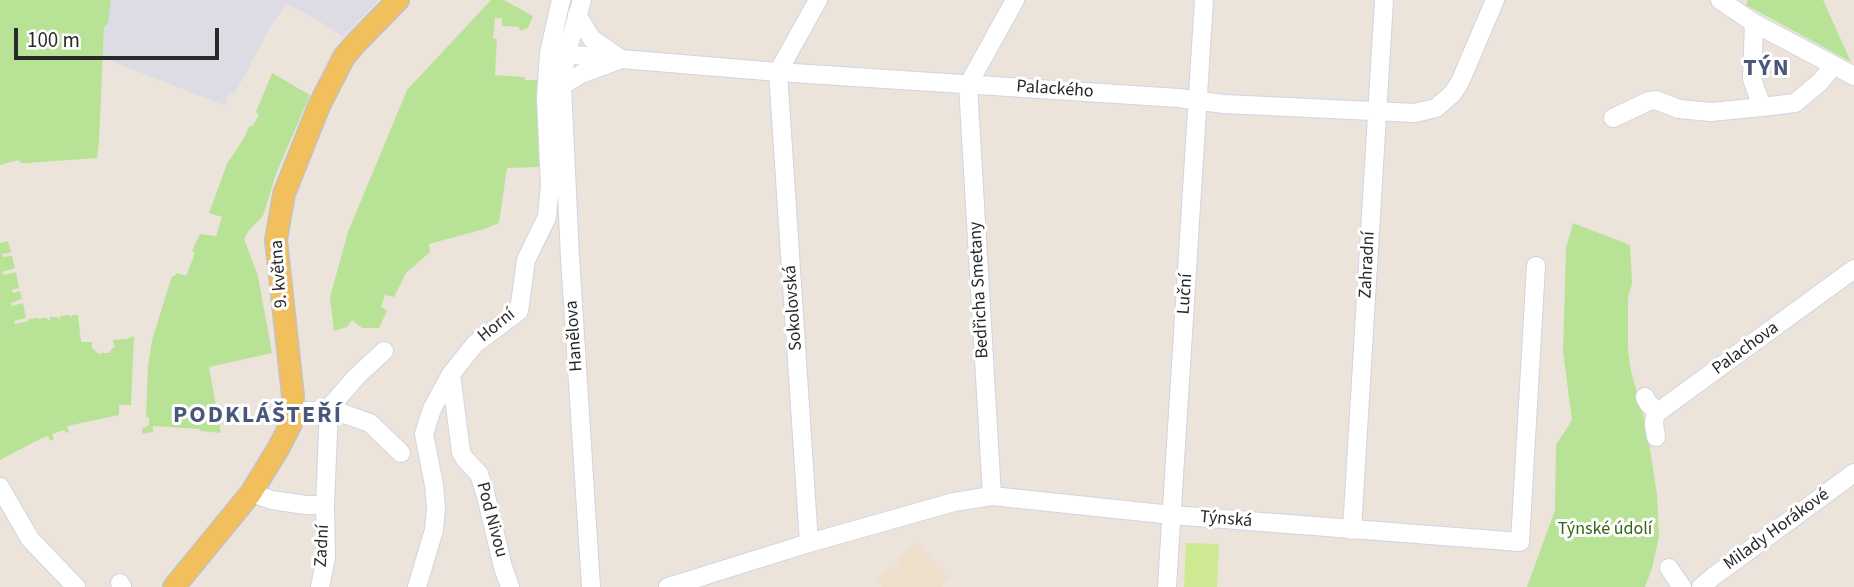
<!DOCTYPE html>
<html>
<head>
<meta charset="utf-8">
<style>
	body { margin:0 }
	#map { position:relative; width:1854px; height:587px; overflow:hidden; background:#ece3db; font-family:"Source Sans 3",sans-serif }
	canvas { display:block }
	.scale { position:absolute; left:14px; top:28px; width:205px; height:32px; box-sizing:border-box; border:4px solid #292929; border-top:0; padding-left:9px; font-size:21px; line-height:24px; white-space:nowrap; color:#292929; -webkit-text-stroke:5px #fff; paint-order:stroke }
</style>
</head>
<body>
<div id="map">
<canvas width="1854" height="587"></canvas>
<div class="scale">100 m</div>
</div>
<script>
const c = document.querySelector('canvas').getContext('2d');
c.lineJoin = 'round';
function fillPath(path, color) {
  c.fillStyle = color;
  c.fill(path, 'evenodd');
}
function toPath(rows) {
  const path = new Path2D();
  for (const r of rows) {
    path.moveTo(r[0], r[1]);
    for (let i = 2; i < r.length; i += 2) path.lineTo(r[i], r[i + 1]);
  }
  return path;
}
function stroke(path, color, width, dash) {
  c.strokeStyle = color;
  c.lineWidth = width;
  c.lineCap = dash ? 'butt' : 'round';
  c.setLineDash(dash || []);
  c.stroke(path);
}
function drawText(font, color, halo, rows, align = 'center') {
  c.font = font + ' "Source Sans 3",sans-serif';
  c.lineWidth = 6;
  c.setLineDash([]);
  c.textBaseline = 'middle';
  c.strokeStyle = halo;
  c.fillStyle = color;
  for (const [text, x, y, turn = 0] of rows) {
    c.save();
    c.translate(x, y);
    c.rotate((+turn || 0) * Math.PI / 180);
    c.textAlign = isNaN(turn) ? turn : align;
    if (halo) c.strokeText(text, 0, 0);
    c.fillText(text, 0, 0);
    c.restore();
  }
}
const industrial = toPath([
	[63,0,379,0,343,37,313,17,287,4,272,24,234,95,229,93,226,106,103,58,104,29]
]);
const education = toPath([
	[915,542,950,578,941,587,883,587,876,580,890,567,895,571,902,564,897,559]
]);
const green = toPath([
	[0,0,111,0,108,23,104,28,99,142,97,158,27,163,21,163,18,160,0,165],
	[491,0,504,0,533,16,528,28,520,31,519,27,502,26,502,18,495,18,493,38,497,39,495,75,524,77,525,80,538,80,539,167,507,168,499,223,484,229,429,244,430,252,406,273,394,297,385,295,381,307,387,311,379,328,362,328,352,320,347,327,334,331,330,297,348,232,407,90],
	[1748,0,1823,0,1851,62,1746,5],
	[272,73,310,95,276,174,263,216,249,230,244,239,258,276,272,353,209,367,221,433,200,431,199,429,153,426,153,432,142,434,142,429,149,425,149,418,146,417,148,366,152,340,172,276,175,276,176,273,186,276,194,256,194,252,192,251,200,234,216,236,222,217,209,213,227,164,244,138,249,127,253,125,259,115,256,112],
	[1573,223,1630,245,1632,283,1628,297,1628,351,1631,371,1647,429,1657,495,1659,537,1652,568,1645,587,1527,587,1555,510,1556,445,1572,420,1563,352,1566,248],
	[8,241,11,252,2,254,3,257,12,256,15,268,2,272,4,275,16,272,19,288,12,290,13,293,20,291,22,299,11,303,12,306,23,303,26,318,14,321,15,324,28,321,28,319,39,318,39,321,41,318,47,318,48,320,50,320,50,317,58,317,59,319,60,319,60,316,70,315,72,318,72,315,78,315,81,342,92,342,92,348,100,355,101,353,109,353,113,347,115,348,113,340,127,339,134,336,131,405,119,405,119,415,67,426,69,432,66,433,64,430,52,434,54,439,50,441,48,436,42,438,0,460,0,243]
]);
const pitch = toPath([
	[1186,543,1219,544,1217,587,1184,587]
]);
const minor = toPath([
	[582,0,566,55,562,86,570,257,591,587],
	[1720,0,1754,23,1854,76],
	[577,15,592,39,621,59],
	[1754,23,1752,79,1762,107,1795,103,1820,82,1834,65],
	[549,53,778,72,1178,98,1224,104,1415,113,1436,108,1453,93,1460,82,1495,0],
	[968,85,992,496],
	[968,85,1015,0],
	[562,86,581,74,616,61],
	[1613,118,1649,101,1656,100,1679,109,1711,112,1762,107],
	[451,374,461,452,465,459,479,474,486,496,503,567,510,587],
	[1645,397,1648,403,1658,412],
	[293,411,315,411,329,408,347,415,370,423,401,453],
	[1656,437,1654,424,1655,416,1658,412,1854,269],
	[0,487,30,539,76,587],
	[251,493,272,500,306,505,325,505],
	[1352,530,1384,0],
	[809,543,778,72,818,0],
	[1669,568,1682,587],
	[120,583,122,587],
	[320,587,326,557,325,505,329,408,357,376,384,351],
	[417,587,434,530,436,508,434,485,424,434,432,409,451,374,475,344,519,311,526,260,547,217,550,185,546,98,549,53,561,0],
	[668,587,809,543,954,502,992,496,1172,515,1520,542,1536,266],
	[1167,587,1204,0],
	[1701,587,1714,576,1854,473]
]);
const major = toPath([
	[174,587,251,493,278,449,291,424,293,396,276,240,284,194,319,106,344,57,355,44,398,0]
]);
const streetNames = [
	["Palackého",1055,90,4],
	["Zahradní",1368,265,-87],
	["9. května",280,274,-94],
	["Bedřicha Smetany",980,290,-93],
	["Luční",1186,294,-86],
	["Sokolovská",794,308,-94],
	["Horní",497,326,-39],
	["Hanělova",575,336,-94],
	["Palachova",1746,349,-36],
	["Pod Nivou",491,520,75],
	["Týnská",1226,520,5],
	["Milady Horákové",1777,530,-36],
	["Zadní",323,546,-87]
];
const parkNames = [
	["Týnské údolí",1605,530]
];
const districtNames = [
	["TÝN",1767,70],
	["PODKLÁŠTEŘÍ",258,417]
];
fillPath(industrial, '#dddce4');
fillPath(education, '#eedfca');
fillPath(green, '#b8e397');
fillPath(pitch, '#cdea92');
stroke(minor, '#d0d5e2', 20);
stroke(major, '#c3c3c3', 24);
stroke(minor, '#fff', 18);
stroke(major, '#f1bf5b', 21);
drawText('18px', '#292929', '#fff', streetNames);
drawText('18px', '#316619', '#fff', parkNames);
c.letterSpacing = '2px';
drawText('bold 24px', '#4a577a', '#fff', districtNames);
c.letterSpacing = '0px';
</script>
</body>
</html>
